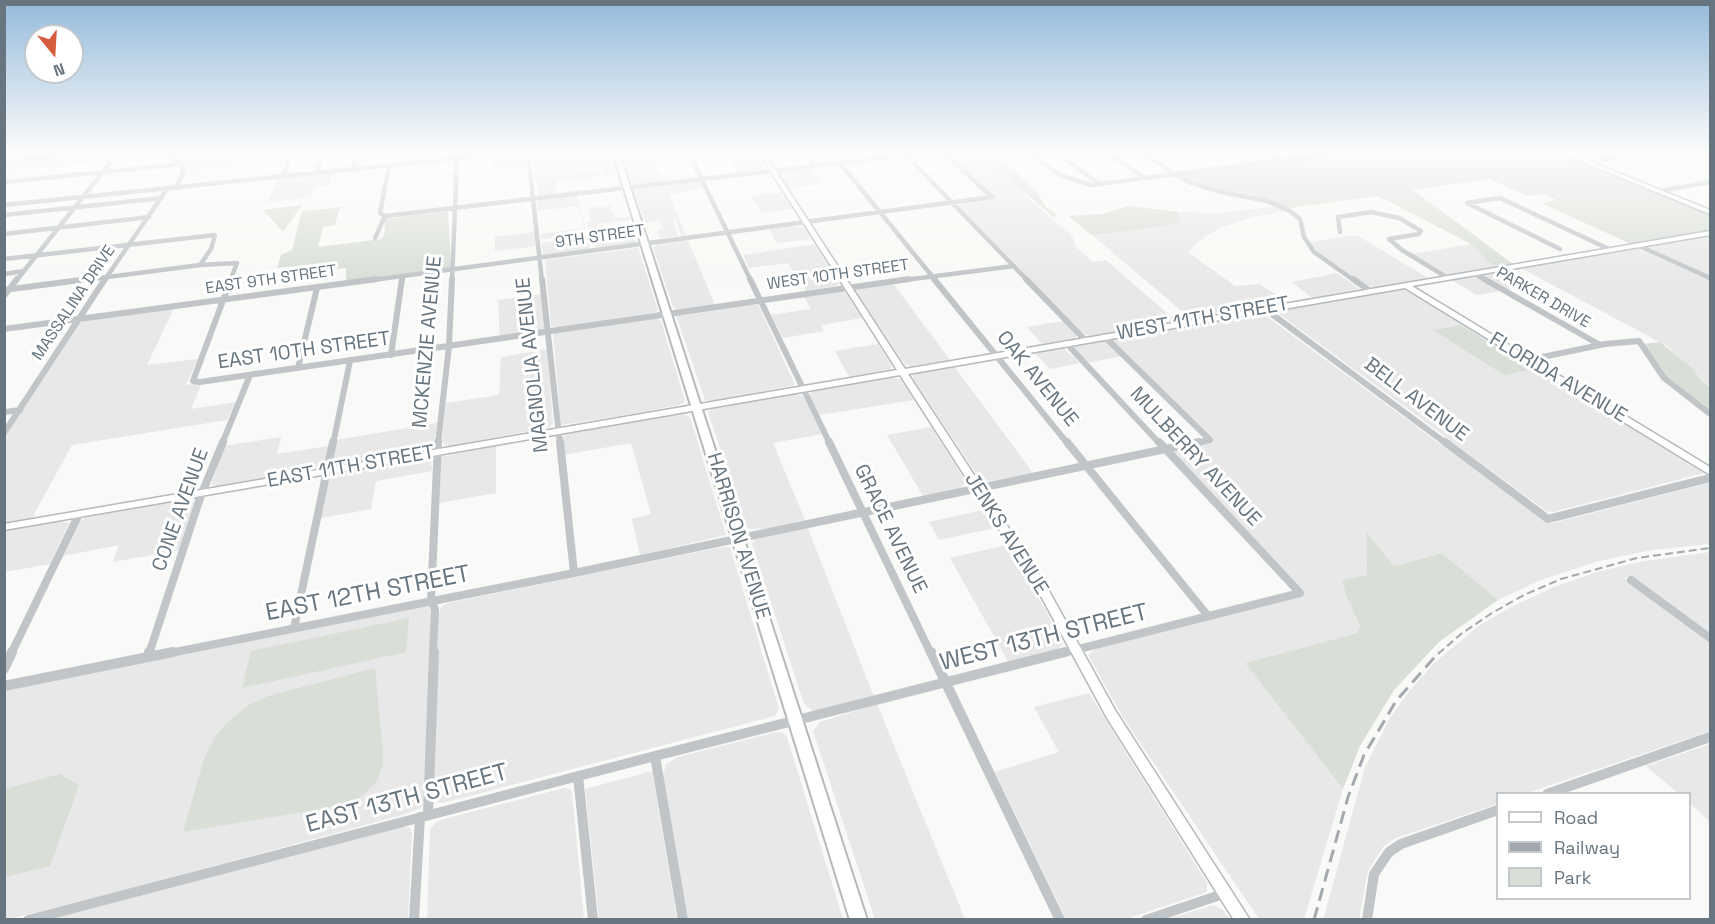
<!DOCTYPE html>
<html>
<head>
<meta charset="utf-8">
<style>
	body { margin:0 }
	#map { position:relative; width:1715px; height:924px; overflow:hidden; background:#f9f9f7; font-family:"Space Grotesk",sans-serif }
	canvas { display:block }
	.frame { position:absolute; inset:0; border:6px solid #66757f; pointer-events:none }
	.legend { position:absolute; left:1496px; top:792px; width:195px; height:108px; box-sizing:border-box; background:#fff; border:2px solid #c2c8cc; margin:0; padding:8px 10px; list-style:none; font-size:18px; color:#66757f }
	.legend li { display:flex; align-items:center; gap:12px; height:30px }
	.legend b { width:30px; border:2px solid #c2c8cc }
	.north { position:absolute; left:24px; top:24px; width:60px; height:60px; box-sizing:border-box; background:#fff; border:2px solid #c2c8cc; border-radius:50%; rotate:162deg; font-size:16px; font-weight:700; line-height:24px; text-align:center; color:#66757f }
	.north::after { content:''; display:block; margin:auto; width:21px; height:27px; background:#d55c3c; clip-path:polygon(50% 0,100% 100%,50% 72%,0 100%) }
</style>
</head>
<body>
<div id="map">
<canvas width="1715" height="924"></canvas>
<div class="frame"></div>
<ul class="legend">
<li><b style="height:8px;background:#fff"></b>Road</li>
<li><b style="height:8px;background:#a3a9ae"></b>Railway</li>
<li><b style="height:16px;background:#d9ded7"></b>Park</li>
</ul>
<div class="north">N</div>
</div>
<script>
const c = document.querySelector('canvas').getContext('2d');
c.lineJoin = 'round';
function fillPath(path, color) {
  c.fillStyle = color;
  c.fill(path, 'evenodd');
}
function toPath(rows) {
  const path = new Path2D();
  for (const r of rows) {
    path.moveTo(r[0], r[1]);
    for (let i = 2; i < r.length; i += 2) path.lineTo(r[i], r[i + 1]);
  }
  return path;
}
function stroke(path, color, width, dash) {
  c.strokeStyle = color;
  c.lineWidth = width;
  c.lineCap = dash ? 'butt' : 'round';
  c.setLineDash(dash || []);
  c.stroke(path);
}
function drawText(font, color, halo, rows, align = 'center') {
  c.font = font + ' "Space Grotesk",sans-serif';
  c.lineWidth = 6;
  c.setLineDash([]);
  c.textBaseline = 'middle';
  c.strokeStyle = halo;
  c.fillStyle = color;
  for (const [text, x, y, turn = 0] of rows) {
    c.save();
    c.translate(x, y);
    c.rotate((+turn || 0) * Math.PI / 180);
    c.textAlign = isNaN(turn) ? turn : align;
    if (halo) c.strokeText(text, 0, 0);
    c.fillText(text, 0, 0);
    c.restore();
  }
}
const built = toPath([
	[97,153,116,153,110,161,7,171,5,174,4,162],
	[169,153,229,153,235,167,185,172,183,162],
	[532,153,610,153,620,186,538,196],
	[612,165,614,167,604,168,605,175,616,174,618,186,561,192,561,194,557,194,555,181,602,176,600,169,535,175],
	[621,153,651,153,663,183,632,184],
	[727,153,756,153,766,170,738,173],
	[946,153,982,153,1028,193,1024,194,1072,236,1076,247,1093,262,1106,260,1176,321,1091,336,1083,334,958,206,964,202,992,198],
	[524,154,525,167,493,171,493,156],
	[808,168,820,184,788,188,778,173],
	[333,173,329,186,314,187,311,197,268,202,278,178],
	[700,181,704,189,669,194,687,238,681,236,676,219,673,220,678,236,660,238,657,231,669,227,662,228,659,221,645,223,634,190],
	[781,192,792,209,761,213,751,196],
	[577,195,586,229,558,233,564,233,565,236,579,235,541,239,541,234,584,228,579,206,537,211,538,200],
	[624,204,610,206,611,211,616,213,612,214,614,218,630,217,630,220,597,224,597,228,630,223,634,231,598,236,597,232,607,231,607,228,589,231,587,222,591,221,588,208],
	[1127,206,1178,212,1220,213,1278,206,1286,211,1252,217,1222,227,1204,237,1188,252,1235,286,1259,284,1288,302,1190,318,1079,224,1138,215],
	[794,226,803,227,811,239,777,243,769,229],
	[535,232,537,246,495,251,495,237],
	[634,234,636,243,597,249,593,241],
	[1357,235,1428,278,1375,287,1367,286,1321,256,1309,242],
	[587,236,591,250,543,255,542,243],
	[1710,236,1710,277,1647,247,1649,246],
	[688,240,715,305,677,310,673,307,653,248,658,244],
	[814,244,839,283,836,286,806,291,788,263,749,268,743,255],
	[1471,244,1508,265,1449,275,1411,254],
	[638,248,658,310,656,312,557,328,551,326,545,260],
	[1638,249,1710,280,1710,387,1667,346,1521,268],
	[1501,271,1527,286,1504,290,1480,275],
	[1337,273,1359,289,1312,298,1292,282],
	[1474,277,1477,278,1500,291,1477,295,1451,280],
	[892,282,950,360,912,366,905,365,855,290],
	[1399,289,1406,290,1447,313,1704,473,1553,512,1546,511,1275,311],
	[844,291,862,318,821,325,824,331,783,338,771,315,811,309,803,295],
	[542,294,545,329,500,337,498,300],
	[758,304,795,385,713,401,705,400,676,315],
	[174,308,147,365,198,359,186,385,202,383,191,409,236,402,227,420,72,445,32,518,5,523,4,439,77,324,86,320],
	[1262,313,1549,524,1710,483,1710,544,1652,550,1599,561,1541,580,1498,600,1442,553,1394,566,1366,533,1367,575,1342,580,1346,596,1360,627,1357,633,1245,663,1343,789,1304,919,1259,919,1124,719,1088,655,1097,648,1125,641,1304,595,1172,453,1175,450,1214,441,1110,339],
	[656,317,661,321,685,401,679,405,626,415,561,425,553,333],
	[1064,321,1076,334,1076,338,1042,344,1027,327],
	[1105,340,1123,356,1086,363,1073,347],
	[878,344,892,366,891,369,849,377,835,351],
	[1063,348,1080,363,1050,369,1034,352],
	[547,349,553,423,550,427,450,446,444,444,442,441,446,403,499,395,501,357],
	[954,366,1033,473,989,481,980,479,913,379,913,375,917,372],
	[892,377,901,380,914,400,819,415,810,396,810,393,814,390],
	[794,393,803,396,822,434,773,443,805,520,765,529,750,529,746,526,708,412,715,407],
	[681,413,690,417,726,535,640,555,632,519,651,514,631,443,564,455,562,437,568,433],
	[437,423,434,446,429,449,339,465,333,464,336,440],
	[931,427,966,482,960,488,923,496,887,435],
	[281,437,277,454,329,446,325,464,314,469,217,486,211,485,224,446],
	[496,445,496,493,439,503,441,457],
	[425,458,431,461,432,471,376,481,371,509,321,518,329,481,334,474],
	[185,499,194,502,179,550,113,562,119,545,63,556,79,522,84,518],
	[983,510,995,528,939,540,929,522],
	[63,521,69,523,50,564,5,572,5,531],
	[807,526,874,697,813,711,804,704,752,544,756,538],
	[1006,545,1046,611,1063,644,1056,650,1009,663,950,558],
	[722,547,730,547,779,709,775,716,443,803,433,802,438,615,442,606,448,603],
	[1710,552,1710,636,1630,576,1624,578,1710,642,1710,731,1527,793,1498,794,1497,804,1396,838,1383,847,1368,871,1359,919,1323,920,1365,767,1390,718,1410,690,1435,662,1480,625,1509,608,1554,587,1597,572,1639,562],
	[427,605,430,608,431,615,424,804,421,808,399,816,124,890,5,920,5,690,183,652],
	[1089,693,1207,883,1207,892,1126,919,1066,919,995,772,1059,752,1034,707],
	[877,704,965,919,875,919,813,731,820,722],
	[777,732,783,733,787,737,843,919,687,920,663,776,666,764,678,757],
	[1710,744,1710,822,1690,803,1690,794,1678,793,1646,766],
	[652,771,677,919,599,919,585,789],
	[564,788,570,789,572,793,584,919,427,919,430,829,434,824,440,820],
	[402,826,410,828,412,832,408,919,47,920],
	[1214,905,1223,910,1230,919,1168,919]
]);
const green = toPath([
	[981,153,996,153,1002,158,1037,192,1046,207,1057,214,1054,218],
	[1342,153,1560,153,1710,213,1710,231,1631,244,1541,203,1556,200,1543,194,1527,196,1489,179,1413,190,1513,264,1494,265,1484,260,1486,258,1471,244,1378,196,1289,208,1264,199,1193,183,1181,174],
	[302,205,283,232,263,210],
	[1127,206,1178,212,1180,222,1172,225,1092,235,1068,216,1103,214],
	[342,207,339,210,335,225,323,227,318,247,382,239,385,231,384,219,448,211,451,269,346,283,346,268,336,269,325,263,277,268,281,255,292,250,302,211],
	[1460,325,1533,369,1504,375,1433,330],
	[1660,342,1691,367,1703,382,1710,387,1710,411,1671,383,1643,344],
	[1366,532,1394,566,1442,553,1498,600,1439,642,1394,690,1360,746,1343,789,1245,663,1357,633,1360,626,1346,596,1342,580,1367,575],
	[409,618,406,652,242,688,251,651],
	[375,668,383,753,382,767,377,781,359,799,350,803,322,809,183,832,204,759,217,734,231,719,249,705,268,696],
	[60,774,79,785,50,866,5,877,5,789]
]);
const streetFar3 = toPath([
	[166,153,182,164,183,173,176,188],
	[528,153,542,281],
	[689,153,751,281],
	[806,153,815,166],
	[944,153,992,197],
	[1029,153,1060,175,1091,185,1337,153],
	[1057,153,1099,184],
	[1108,153,1145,178],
	[1141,153,1189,182,1221,192,1267,201,1290,211,1300,219,1304,237,1314,252,1355,281],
	[1267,153,1280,161],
	[1704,153,1710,156],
	[907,156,1028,281],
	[4,162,89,153],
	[1586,162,1645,153],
	[418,163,419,153],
	[840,163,936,281],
	[353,170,357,153],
	[316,173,324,153],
	[283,177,292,153],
	[4,182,182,164],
	[1659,191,1710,182],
	[4,205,509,153],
	[4,215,162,198],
	[385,216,925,153],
	[385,216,380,213,389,166],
	[1340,232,1338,217,1371,212,1399,218,1421,231,1419,234,1389,239,1402,250,1448,278],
	[4,234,149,217],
	[375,238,385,216],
	[1637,245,1710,278],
	[1560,249,1467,203,1500,198,1611,250],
	[4,259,215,235,211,249,200,265],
	[1473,273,1487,281],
	[4,274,24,271],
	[16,281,118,153],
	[77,281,200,265,237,263,230,281],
	[104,281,167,189],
	[365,281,992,197],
	[401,281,402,277],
	[452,281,457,159],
	[897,281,1014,266]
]);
const streetFar2 = toPath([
	[231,279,193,381,200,382,909,279],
	[542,279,560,444],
	[750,279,830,444],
	[934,279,1068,444],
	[1026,279,1085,340],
	[1353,279,1370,291],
	[1484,279,1600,345],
	[4,290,88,279],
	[4,296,17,279],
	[1265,309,1447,444],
	[4,329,377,279],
	[1104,336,1210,440],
	[1066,343,1160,444],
	[391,355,402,279],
	[1528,360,1605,344,1639,341,1664,378,1710,414],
	[298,368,317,288],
	[4,412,20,410],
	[4,433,105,279],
	[222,444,250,375],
	[333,444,350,361],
	[438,444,449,346,452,279],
	[1192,444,1210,440]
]);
const streetFar1 = toPath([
	[560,442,574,573],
	[829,442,931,654],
	[1067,442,1208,616],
	[1445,442,1548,519,1710,478],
	[1631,580,1710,638],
	[294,628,333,442],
	[11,654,79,514],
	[149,654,200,498,223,442],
	[165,654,574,573,1199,442],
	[433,654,435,609,431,601,438,442],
	[1059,654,1300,593,1159,442]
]);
const street = toPath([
	[931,652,1060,920],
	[148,657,149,652],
	[4,669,12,652],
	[4,686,173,652],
	[655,756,683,920],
	[578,776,593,920],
	[1547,794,1710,737],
	[428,815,434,652],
	[28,920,655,756,1065,652],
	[414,920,420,817],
	[1146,920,1226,893],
	[1367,920,1374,874,1389,852,1401,844,1498,810]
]);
const secondary = toPath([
	[759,153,764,153,905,369,1710,231,1710,235,1412,286,1710,467,1710,474,1707,473,1405,288,908,374,1044,582,1115,710,1250,920,1234,920,1107,718,1036,587,900,375,4,530,4,524,897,370,759,153],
	[1561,153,1569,153,1710,210,1710,214,1561,153]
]);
const primary = toPath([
	[613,153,619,153,867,920,850,920,613,153]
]);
const railFar1 = toPath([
	[1438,654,1461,634,1492,613,1524,595,1561,579,1637,558,1710,548]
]);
const rail = toPath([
	[1314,920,1348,797,1364,755,1396,701,1439,652]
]);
const farStreetnames = [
	["9TH STREET",600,237,-8],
	["WEST 10TH STREET",838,275,-8],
	["EAST 9TH STREET",271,280,-8],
	["PARKER DRIVE",1543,298,30],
	["MASSALINA DRIVE",74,303,-56]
];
const streetNames = [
	["WEST 11TH STREET",1203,319,-10],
	["MCKENZIE AVENUE",428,342,-85],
	["EAST 10TH STREET",304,351,-8],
	["MAGNOLIA AVENUE",533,365,-96],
	["FLORIDA AVENUE",1558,378,31],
	["OAK AVENUE",1037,379,51],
	["BELL AVENUE",1416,400,37],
	["MULBERRY AVENUE",1195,457,47],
	["EAST 11TH STREET",351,467,-10],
	["CONE AVENUE",181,510,-70],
	["GRACE AVENUE",890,529,64],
	["JENKS AVENUE",1006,534,58],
	["HARRISON AVENUE",738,536,73]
];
const nearStreetnames = [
	["EAST 12TH STREET",368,594,-11],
	["WEST 13TH STREET",1044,638,-14],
	["EAST 13TH STREET",407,799,-15]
];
fillPath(built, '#e7e8e7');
fillPath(green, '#d9ded7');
stroke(secondary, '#b3b9bd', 3);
stroke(primary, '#b4b9bc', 4);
stroke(streetFar3, '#c1c5c8', 4.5);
stroke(streetFar2, '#c1c5c8', 6);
stroke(streetFar1, '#c1c5c8', 8);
stroke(street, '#c1c5c8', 10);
fillPath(secondary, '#fff');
fillPath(primary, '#fff');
stroke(railFar1, '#a3a9ae', 2, [8, 4]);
stroke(rail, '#a3a9ae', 3, [13, 7]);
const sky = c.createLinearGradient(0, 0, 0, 283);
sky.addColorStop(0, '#95badb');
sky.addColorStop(0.54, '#fcfcfb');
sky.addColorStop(1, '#fcfcfb00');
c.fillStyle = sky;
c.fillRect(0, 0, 1715, 283);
drawText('16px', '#66757f', '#fff', farStreetnames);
drawText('20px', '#66757f', '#fff', streetNames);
drawText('24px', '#66757f', '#fff', nearStreetnames);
</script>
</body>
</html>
